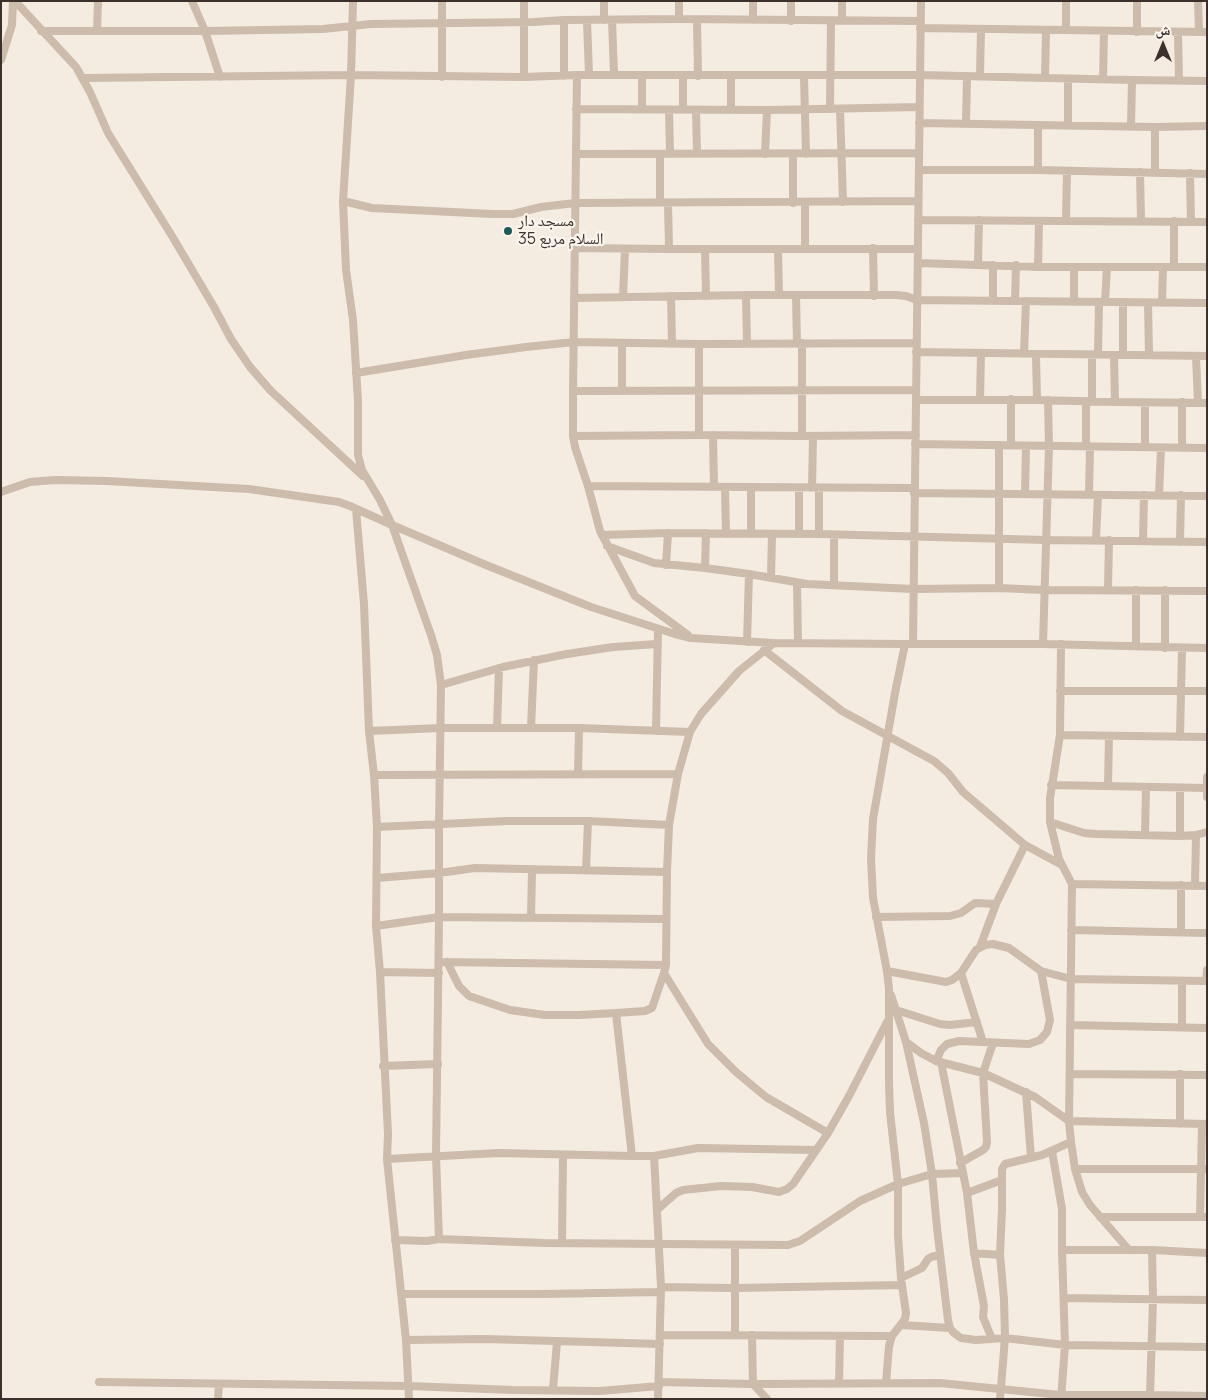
<!DOCTYPE html>
<html>
<head>
<meta charset="utf-8">
<style>
	body { margin:0 }
	#map { position:relative; width:1208px; height:1400px; overflow:hidden; background:#f4ebe1; font-family:Manrope,"Noto Naskh Arabic",sans-serif }
	canvas { display:block }
	.frame { position:absolute; inset:0; border:2px solid #3b302b; pointer-events:none }
	.north { position:absolute; left:1138px; top:20px; width:50px; height:50px; -webkit-text-stroke:4px #fbf5ee; paint-order:stroke; rotate:0deg; font-size:14px; font-weight:700; line-height:20px; text-align:center; color:#3b302b }
	.north::after { content:''; display:block; margin:auto; width:18px; height:22px; background:#3b302b; clip-path:polygon(50% 0,100% 100%,50% 72%,0 100%) }
</style>
</head>
<body>
<div id="map">
<canvas width="1208" height="1400"></canvas>
<div class="frame"></div>
<div class="north">ش</div>
</div>
<script>
const c = document.querySelector('canvas').getContext('2d');
c.lineJoin = 'round';
function toPath(rows) {
  const path = new Path2D();
  for (const r of rows) {
    path.moveTo(r[0], r[1]);
    for (let i = 2; i < r.length; i += 2) path.lineTo(r[i], r[i + 1]);
  }
  return path;
}
function stroke(path, color, width, dash) {
  c.strokeStyle = color;
  c.lineWidth = width;
  c.lineCap = dash ? 'butt' : 'round';
  c.setLineDash(dash || []);
  c.stroke(path);
}
function drawText(font, color, halo, rows, align = 'center') {
  c.font = font + ' Manrope,"Noto Naskh Arabic",sans-serif';
  c.lineWidth = 4.5;
  c.setLineDash([]);
  c.textBaseline = 'middle';
  c.strokeStyle = halo;
  c.fillStyle = color;
  for (const [text, x, y, turn = 0] of rows) {
    c.save();
    c.translate(x, y);
    c.rotate((+turn || 0) * Math.PI / 180);
    c.textAlign = isNaN(turn) ? turn : align;
    if (halo) c.strokeText(text, 0, 0);
    c.fillText(text, 0, 0);
    c.restore();
  }
}
const minor = toPath([
	[15,1,76,67,90,92,108,133,172,236,214,307,231,339,250,367,271,391,363,476],
	[192,1,205,31,220,77],
	[353,1,351,75,343,201,346,270,353,320,358,401,358,455,362,470,380,500,392,525,431,635,437,655,441,685,439,825,439,917,436,1156,439,1239,427,1241,395,1240],
	[524,1,524,77],
	[679,1,679,19],
	[1066,1,1066,30],
	[1198,1,1199,32],
	[564,20,564,76],
	[587,20,589,75],
	[604,20,604,1],
	[612,20,614,75],
	[697,20,698,76],
	[753,20,753,1],
	[842,20,842,1],
	[791,21,791,1],
	[920,28,1207,32],
	[41,31,205,31,323,29,371,24,534,22,564,20,679,19,921,21],
	[97,31,98,1],
	[1137,32,1137,1],
	[1178,33,1179,80],
	[1,60,12,25,13,1],
	[577,75,573,391,573,436,575,447,588,486,600,531,635,596,688,635],
	[642,75,642,110],
	[731,75,731,110],
	[683,76,683,110],
	[804,76,806,154],
	[980,76,981,29],
	[442,77,442,1],
	[82,78,351,75,524,77,577,75,919,75,1132,80,1207,81],
	[1045,78,1046,30],
	[1068,79,1068,125],
	[1103,79,1104,31],
	[576,109,767,110,919,107],
	[830,109,831,21],
	[840,109,843,202],
	[669,110,670,154],
	[696,110,697,153],
	[919,123,1155,127,1207,126],
	[966,123,967,77],
	[1038,125,1038,170],
	[1131,126,1132,80],
	[576,154,919,153],
	[660,154,660,202],
	[765,154,767,110],
	[793,154,793,203],
	[919,170,1038,170,1207,174],
	[1140,172,1141,221],
	[1155,172,1155,127],
	[1190,173,1191,222],
	[343,201,372,208,492,214,513,214,541,207,575,203,918,201],
	[668,203,669,249],
	[805,203,805,248],
	[918,220,1207,222],
	[1066,220,1067,171],
	[575,248,669,249,918,249],
	[873,248,874,296],
	[705,249,706,296],
	[778,249,779,295],
	[918,263,1038,267,1207,267],
	[978,264,979,220],
	[993,265,993,300],
	[1038,267,1039,221],
	[1074,267,1074,302],
	[1174,267,1174,221],
	[746,295,747,344],
	[796,295,797,344],
	[671,296,672,344],
	[623,297,625,249],
	[574,298,746,295,896,295,906,296,917,300,1207,303],
	[1015,301,1016,265],
	[1105,302,1107,267],
	[1123,302,1123,355],
	[1148,303,1149,355],
	[1162,303,1163,267],
	[622,343,622,391],
	[802,343,802,436],
	[699,344,699,435],
	[916,352,1207,356],
	[1024,354,1026,301],
	[1036,355,1037,400],
	[1092,355,1092,401],
	[1098,355,1099,302],
	[1114,355,1115,402],
	[1196,356,1198,403],
	[356,373,466,355,526,347,574,342,699,344,917,343],
	[573,391,916,390],
	[916,400,1037,400,1115,402,1207,403],
	[980,400,981,353],
	[1182,402,1182,448],
	[1145,403,1145,447],
	[713,435,714,487],
	[573,436,699,435,802,436,916,435],
	[915,444,1207,448],
	[1011,445,1011,399],
	[1086,447,1086,401],
	[588,486,914,488],
	[725,488,726,534],
	[812,488,813,436],
	[819,488,819,534],
	[1,492,30,482,42,481,56,480,107,481,249,489,339,502,350,506,392,525,486,565,591,607,675,634,691,638,774,643],
	[914,493,1207,496],
	[1025,494,1026,446],
	[1089,495,1090,447],
	[1159,495,1161,448],
	[356,509,364,604,369,731,374,775,377,827,376,926,380,972,388,1134,387,1159,406,1340,409,1399],
	[751,534,751,488],
	[799,534,799,488],
	[602,535,668,533,819,534,1046,540,1207,542],
	[1096,539,1098,495],
	[1143,541,1144,495],
	[1180,542,1181,495],
	[607,546,654,563,705,568,749,574,807,584,913,589,999,588,1044,590,1207,591],
	[666,565,668,533],
	[705,568,706,533],
	[771,577,772,534],
	[797,583,798,643],
	[834,585,834,535],
	[999,588,999,445],
	[1108,590,1109,540],
	[1165,590,1165,648],
	[747,642,749,574],
	[913,643,921,1],
	[1043,644,1049,446,1048,400],
	[1061,644,1060,735,1050,798,1050,822,1059,859,1072,884,1069,1121,1071,1142,1075,1169,1082,1192,1090,1205,1129,1250],
	[1136,646,1136,590],
	[764,650,842,711,934,761,948,773,963,792,1025,845,1062,865],
	[441,685,503,667,567,654,613,647,657,644],
	[1060,691,1207,691],
	[497,728,499,668],
	[531,728,534,660],
	[369,731,441,728,579,728,690,732],
	[656,731,658,629],
	[1060,735,1207,737],
	[1180,737,1182,648],
	[578,774,579,728],
	[374,775,678,774],
	[1207,777,1207,797],
	[1051,785,1207,788],
	[1108,786,1109,736],
	[1180,788,1180,836],
	[1050,822,1084,833,1096,834,1180,836,1196,835,1207,832],
	[377,827,507,821,588,821,669,825],
	[1145,835,1146,787],
	[586,871,588,821],
	[377,878,439,873,475,868,667,872],
	[1072,884,1207,886],
	[1181,885,1181,932],
	[1195,885,1196,835],
	[876,917,950,916,961,913,975,903,996,904],
	[531,918,532,870],
	[376,926,439,917,666,919],
	[1071,930,1207,933],
	[980,947,996,904,1025,845],
	[439,962,666,965],
	[447,962,459,986,469,996,510,1010,545,1015,579,1015,616,1013],
	[887,971,946,982,952,980,961,973,976,950,985,945,993,944,1009,948,1041,971,1071,979,1207,981],
	[380,972,439,973],
	[664,973,708,1044,736,1072,766,1097,828,1133],
	[961,973,983,1042],
	[1182,981,1182,1027],
	[1206,981,1207,970],
	[891,995,906,1042,924,1123,932,1174,937,1228,948,1320,950,1328,954,1333,961,1338,976,1340,1005,1338,1065,1345,1207,1347],
	[896,1010,940,1024,950,1025,977,1022],
	[1070,1025,1207,1028],
	[906,1042,921,1053,936,1061,983,1073,1035,1097,1069,1121,1207,1124],
	[936,1061,941,1050,947,1044,959,1041,1029,1044,1040,1040,1047,1032,1050,1020,1041,971],
	[941,1062,967,1193,974,1253,984,1306,983,1317,992,1339],
	[383,1066,438,1064],
	[1070,1074,1207,1075],
	[1026,1092,1031,1158],
	[1180,1124,1180,1074],
	[1052,1151,1062,1209,1062,1250,1065,1345,1061,1399],
	[632,1156,616,1013,645,1011,652,1008,664,973,666,965,667,872,669,825,678,774,690,732,701,714,739,671,774,643,905,644],
	[654,1156,698,1148,816,1150],
	[387,1159,498,1153,632,1156,654,1156,661,1287,658,1399],
	[960,1163,983,1150,986,1147,987,1142,983,1073,993,1043],
	[1075,1169,1207,1169],
	[967,1193,1002,1180],
	[657,1210,676,1193,683,1190,721,1186,752,1187,779,1192,787,1189,793,1184,828,1133,849,1096,887,1022],
	[1100,1217,1207,1217],
	[1200,1217,1202,1124],
	[439,1239,544,1243,788,1245,800,1241,860,1201,898,1184,932,1174,962,1173],
	[562,1243,563,1155],
	[1062,1250,1152,1250,1207,1253],
	[974,1253,1000,1255],
	[901,1278,922,1268,928,1259,931,1257,940,1255],
	[661,1287,735,1288,902,1285],
	[401,1294,541,1294,661,1292],
	[1064,1298,1207,1300],
	[902,1325,950,1328],
	[660,1335,892,1336],
	[735,1335,735,1245],
	[752,1335,753,1384,767,1399],
	[406,1340,485,1339,660,1344],
	[99,1382,409,1386,513,1390,600,1391,659,1386],
	[659,1382,753,1384,940,1383,1060,1395,1150,1395,1153,1299,1152,1250],
	[839,1383,840,1336],
	[886,1383,889,1346,892,1336,905,1319,906,1313,901,1278,898,1235,898,1184,890,1112,889,1083,889,989,887,971,873,898,871,859,873,819,895,693,905,644,1043,644,1207,648],
	[553,1389,557,1342],
	[1150,1395,1207,1396],
	[218,1399,219,1384],
	[1000,1399,1005,1338,1004,1299,1000,1255,1002,1209,1002,1169,1005,1164,1042,1155,1071,1142]
]);
const markers = [
	[508,231,5,"#1f5a5e"]
];
const poiNames = [
	["مسجد دار",518,222],
	["السلام مربع 35",518,240]
];
stroke(minor, '#cdbbac', 8);
for (const [x, y, r, color] of markers) {
  const dot = new Path2D();
  dot.arc(x, y, r, 0, 2 * Math.PI);
  c.fillStyle = color;
  c.fill(dot);
  stroke(dot, '#fbf5ee', 2);
}
drawText('16px', '#3b302b', '#fbf5ee', poiNames, 'left');
</script>
</body>
</html>
